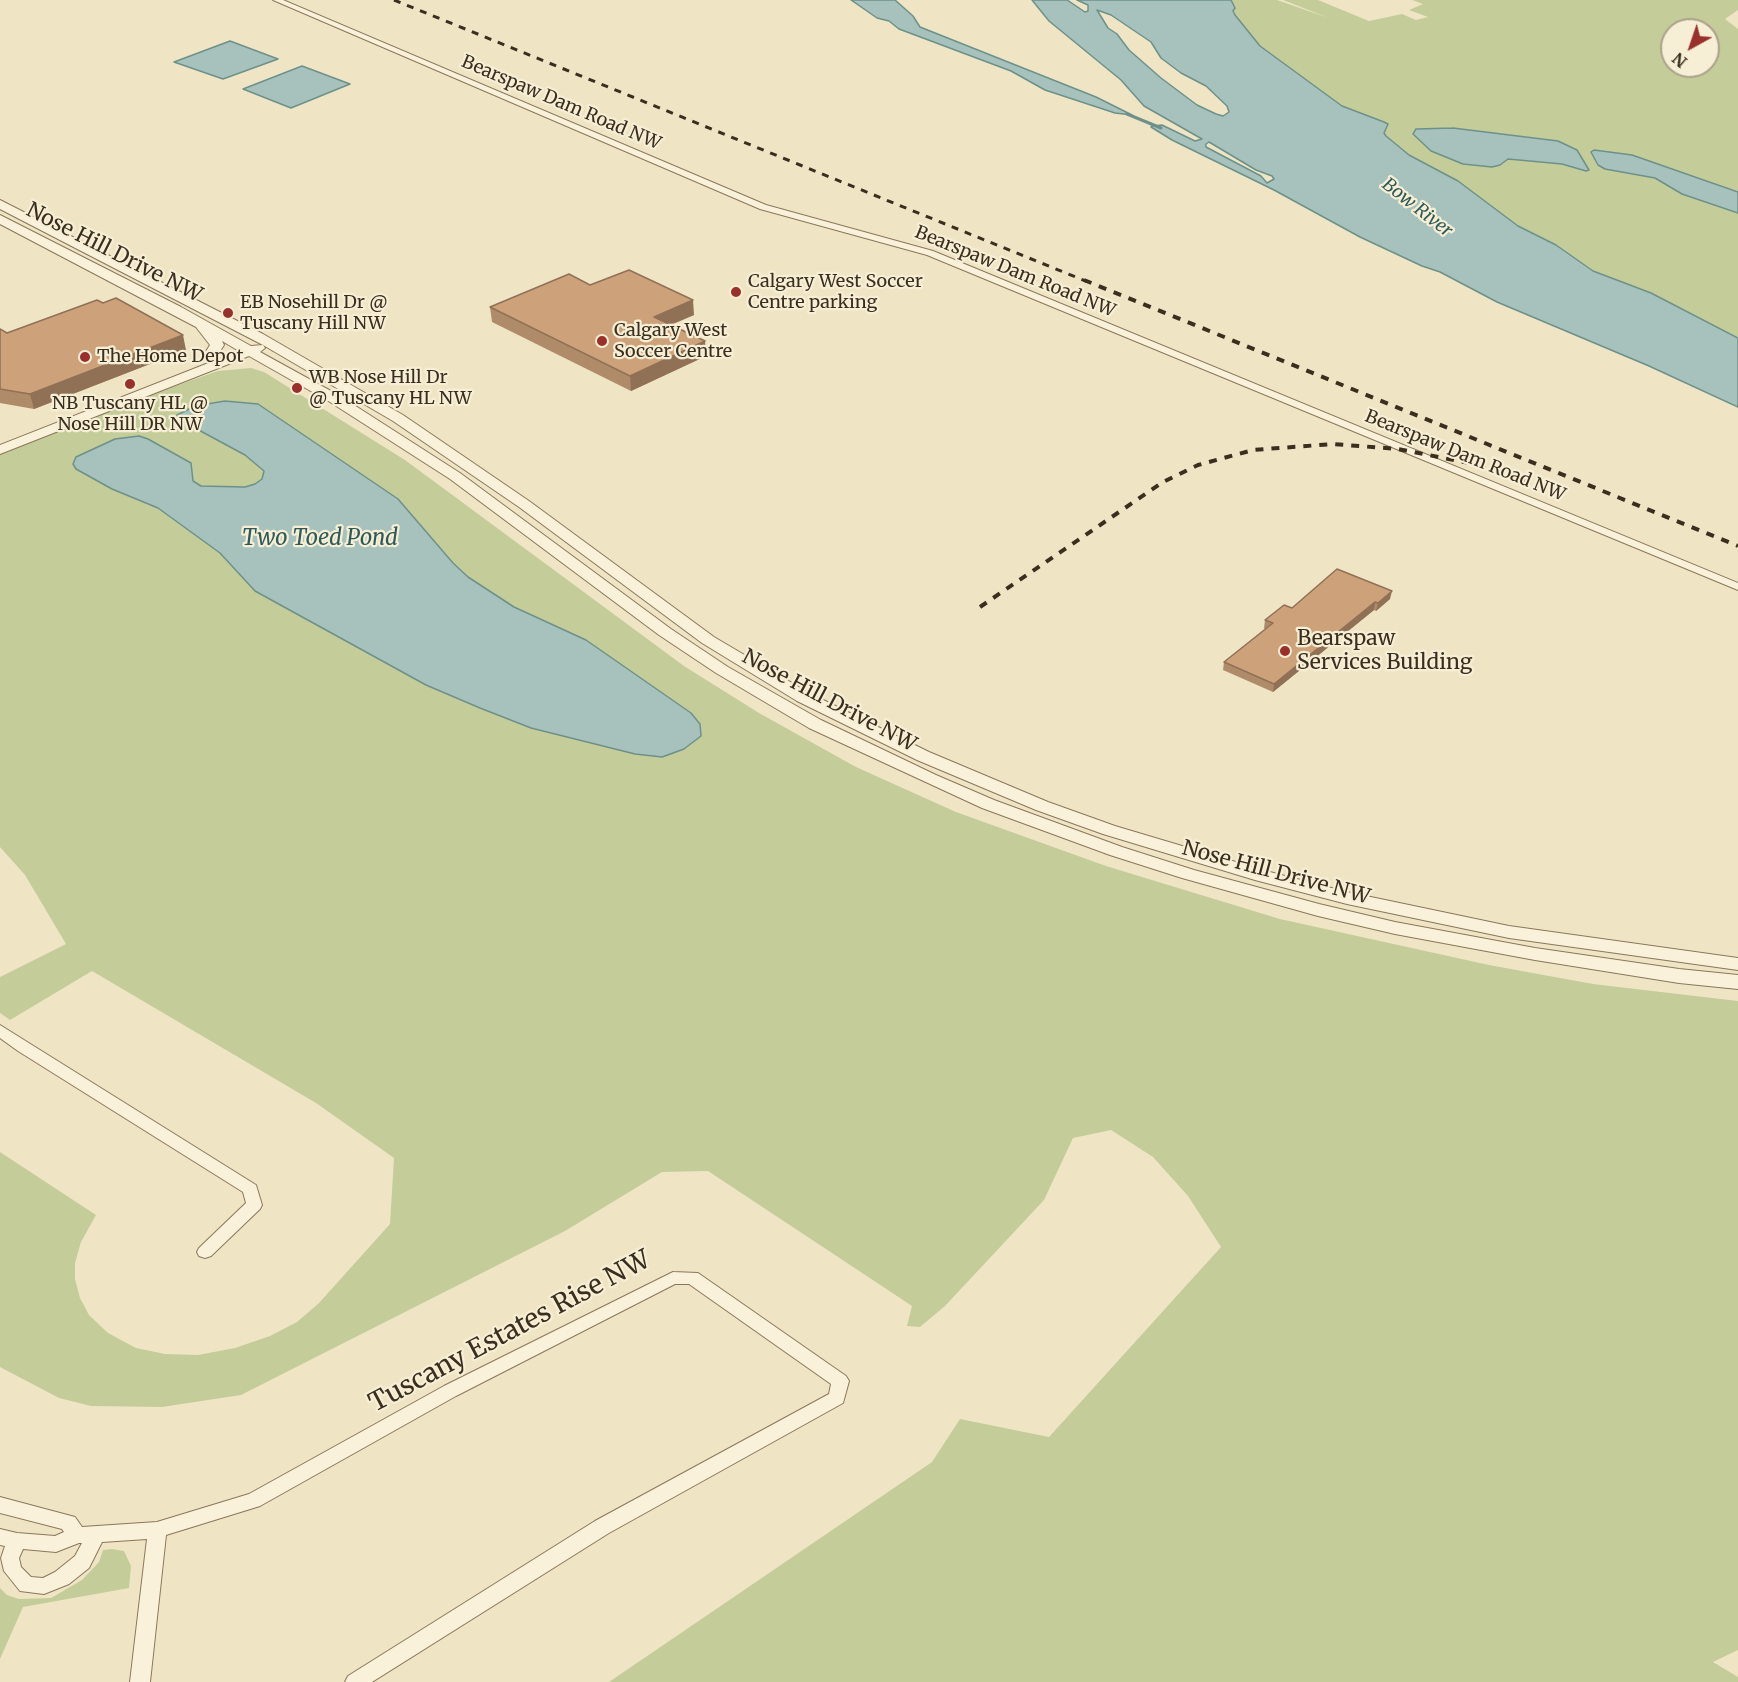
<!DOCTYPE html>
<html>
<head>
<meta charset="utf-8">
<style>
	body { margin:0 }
	#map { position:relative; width:1738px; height:1682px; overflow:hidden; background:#efe5c5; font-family:Merriweather,serif }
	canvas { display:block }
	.north { position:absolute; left:1660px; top:18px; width:60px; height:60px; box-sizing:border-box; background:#f6eed5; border:2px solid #aba18c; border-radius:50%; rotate:220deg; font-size:16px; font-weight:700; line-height:24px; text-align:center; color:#3a2e1f }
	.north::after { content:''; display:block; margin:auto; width:21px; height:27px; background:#99302b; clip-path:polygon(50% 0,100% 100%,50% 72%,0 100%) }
</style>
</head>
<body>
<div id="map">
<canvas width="1738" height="1682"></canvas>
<div class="north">N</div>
</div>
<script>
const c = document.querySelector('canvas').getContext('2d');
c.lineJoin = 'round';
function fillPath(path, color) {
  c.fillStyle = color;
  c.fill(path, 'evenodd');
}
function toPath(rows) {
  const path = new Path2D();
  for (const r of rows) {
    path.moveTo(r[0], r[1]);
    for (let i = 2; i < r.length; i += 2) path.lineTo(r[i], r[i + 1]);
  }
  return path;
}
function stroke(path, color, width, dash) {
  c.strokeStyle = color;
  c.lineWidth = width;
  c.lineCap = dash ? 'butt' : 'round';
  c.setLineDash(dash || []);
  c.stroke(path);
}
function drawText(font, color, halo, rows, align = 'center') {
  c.font = font + ' Merriweather,serif';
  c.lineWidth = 4.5;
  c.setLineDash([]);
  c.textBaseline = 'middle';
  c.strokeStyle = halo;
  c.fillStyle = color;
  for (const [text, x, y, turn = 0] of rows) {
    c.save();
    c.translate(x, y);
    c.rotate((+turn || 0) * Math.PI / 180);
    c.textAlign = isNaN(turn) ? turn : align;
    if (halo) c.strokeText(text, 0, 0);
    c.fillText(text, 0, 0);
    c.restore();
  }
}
const green = toPath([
	[1222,0,1277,0,1329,18,1283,0,1318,0,1369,21,1402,14,1416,20,1428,17,1409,10,1423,4,1412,0,1738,0,1738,10,1725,19,1738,29,1738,343,1582,271,1394,150,1257,52],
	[1672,30,1708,30,1708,66,1672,66],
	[251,368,264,372,405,460,684,666,759,713,856,767,956,812,1106,866,1280,919,1489,965,1593,984,1738,1001,1738,1650,1713,1662,1738,1677,1738,1682,609,1682,932,1462,960,1419,1049,1437,1221,1247,1188,1196,1153,1157,1111,1130,1073,1138,1044,1200,945,1306,920,1327,907,1326,912,1306,708,1171,662,1172,565,1231,241,1395,162,1407,91,1406,59,1398,0,1367,0,1152,96,1215,81,1242,75,1263,75,1279,80,1298,89,1315,108,1333,136,1348,165,1354,198,1355,235,1348,270,1336,297,1322,319,1303,390,1224,394,1158,316,1103,92,971,10,1020,0,1013,0,977,66,944,25,875,0,847,0,454,141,398,218,371],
	[112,1549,124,1551,131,1566,129,1588,23,1607,0,1659,0,1588,7,1595,19,1599,51,1598,82,1580,99,1562,103,1550]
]);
const water = toPath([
	[851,0,895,0,913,16,920,27,1096,97,1132,115,1115,113,1045,90,1011,71,899,29,889,21,877,18,851,0],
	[1032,0,1067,0,1085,12,1088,11,1088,5,1077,0,1231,0,1235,8,1233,11,1235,15,1260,46,1342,106,1384,122,1388,124,1384,133,1386,136,1409,155,1458,181,1518,226,1556,245,1593,271,1651,293,1738,338,1738,407,1649,366,1497,302,1440,272,1422,266,1360,237,1274,190,1172,140,1151,127,1152,126,1162,125,1195,141,1202,139,1144,106,1121,80,1049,21,1032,0],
	[1097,10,1111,15,1151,42,1161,58,1181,73,1206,86,1227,106,1229,112,1223,116,1216,114,1197,105,1161,78,1129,50,1117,34,1108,28,1097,10],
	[1209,142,1256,170,1272,176,1274,179,1267,183,1261,176,1206,147,1206,144,1209,142],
	[230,41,278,59,223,79,174,62,230,41],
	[302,66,350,84,291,108,243,89,302,66],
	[1453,128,1558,141,1577,150,1589,170,1586,171,1562,164,1508,159,1500,165,1492,167,1463,164,1431,151,1413,134,1416,129,1453,128],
	[1594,150,1632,155,1738,192,1738,213,1682,194,1655,178,1605,169,1598,165,1591,152,1594,150],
	[225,401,258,404,398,499,453,563,468,577,514,607,586,640,691,713,700,724,701,736,684,749,662,757,635,754,531,728,480,708,426,685,255,591,220,553,158,508,112,489,76,469,73,464,76,457,115,439,139,436,148,439,191,463,193,481,201,486,245,487,255,484,262,479,264,471,245,455,182,421,177,415,195,406,225,401]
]);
const stream = toPath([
	[1127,114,1161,128]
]);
const minor = toPath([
	[273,0,283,0,766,205,933,251,1738,583,1738,590,927,255,760,209,273,0],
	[0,1025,256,1185,262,1205,260,1209,211,1256,205,1258,199,1256,197,1252,199,1248,246,1203,243,1192,18,1051,0,1038,0,1025],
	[673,1272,698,1273,846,1376,849,1381,843,1403,609,1533,372,1682,345,1682,348,1676,595,1521,829,1394,831,1384,689,1284,675,1284,456,1396,260,1506,166,1535,150,1682,130,1682,147,1539,102,1542,89,1568,69,1584,44,1594,20,1591,4,1571,1,1558,5,1546,0,1545,0,1529,17,1533,55,1536,64,1532,62,1529,0,1513,0,1497,75,1517,82,1527,157,1522,249,1494,444,1386,673,1272],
	[79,1543,82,1543,75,1556,55,1572,43,1578,31,1577,21,1567,19,1558,23,1549,56,1552,79,1543]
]);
const tertiary = toPath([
	[0,200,263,334,403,415,529,501,714,637,809,693,929,752,1048,802,1115,826,1266,871,1347,892,1509,926,1738,958,1738,970,1509,938,1347,904,1255,880,1103,834,1036,810,917,760,797,701,702,643,519,507,393,421,263,345,265,348,260,352,340,396,460,473,671,629,728,667,821,720,936,775,994,800,1122,847,1194,870,1319,904,1395,922,1535,948,1679,969,1738,975,1738,989,1679,983,1535,960,1395,934,1318,916,1182,878,1110,855,982,808,809,728,716,673,659,635,450,479,330,402,249,356,0,454,0,445,239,351,222,341,224,345,215,359,205,359,203,356,210,345,196,327,0,224,0,215,181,307,251,346,263,345,0,209,0,200]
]);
const railFar1 = toPath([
	[394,0,1088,282]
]);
const rail = toPath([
	[1084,280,1738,546],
	[980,607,1163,482,1198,465,1253,450,1333,444,1398,449,1474,464,1565,495]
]);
const wall = toPath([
	[590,285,694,315,671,325,706,356,631,391,492,322,490,307],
	[0,329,7,333,186,350,34,409,0,403],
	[1390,599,1376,611,1374,610,1273,692,1223,670,1224,662,1265,629,1264,628,1265,620,1292,608]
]);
const shadedWall = toPath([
	[693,300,694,315,655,331,654,317],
	[183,335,186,350,34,409,30,394],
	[705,341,706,356,631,391,630,376],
	[1392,591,1390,599,1376,611,1378,603],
	[1375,602,1374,610,1273,692,1274,684]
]);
const building = toPath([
	[629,270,693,300,654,317,705,341,630,376,490,307,569,274,590,285,629,270],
	[116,298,183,335,30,394,0,389,0,329,7,333,97,300,103,303,116,298],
	[1337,569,1392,591,1378,603,1375,602,1274,684,1224,662,1273,623,1265,620,1284,605,1292,608,1337,569]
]);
const markers = [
	[736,292,6,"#99302b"],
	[228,313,6,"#99302b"],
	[602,341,6,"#99302b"],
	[85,357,6,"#99302b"],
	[130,384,6,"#99302b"],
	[297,388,6,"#99302b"],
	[1285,651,6,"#99302b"]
];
const farStreetnames = [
	["Bearspaw Dam Road NW",561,103,23],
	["Bearspaw Dam Road NW",1015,272,22],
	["Bearspaw Dam Road NW",1465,456,22]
];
const farWaternames = [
	["Bow River",1417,208,38]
];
const farPoinames = [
	["Calgary West Soccer",748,282],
	["Centre parking",748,303],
	["EB Nosehill Dr @",240,303],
	["Tuscany Hill NW",240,324],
	["Calgary West",614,331],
	["Soccer Centre",614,352],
	["The Home Depot",97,357],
	["WB Nose Hill Dr",309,378],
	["@ Tuscany HL NW",309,399],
	["NB Tuscany HL @",130,404,"center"],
	["Nose Hill DR NW",130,425,"center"]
];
const streetNames = [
	["Nose Hill Drive NW",114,253,27],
	["Nose Hill Drive NW",829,701,28],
	["Nose Hill Drive NW",1276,873,15]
];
const poiNames = [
	["Bearspaw",1297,639],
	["Services Building",1297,663]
];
const waterNames = [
	["Two Toed Pond",320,539]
];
const nearStreetnames = [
	["Tuscany Estates Rise NW",510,1332,-28]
];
fillPath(green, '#c4cd99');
fillPath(water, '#a7c2bc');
stroke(water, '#6d918a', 1.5);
stroke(stream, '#6d918a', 3);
stroke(minor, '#8a775b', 2);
stroke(tertiary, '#8a775b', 2);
fillPath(minor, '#f9f1d9');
fillPath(tertiary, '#f9f1d9');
stroke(railFar1, '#3a2e1f', 3, [7, 7]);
stroke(rail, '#3a2e1f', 4, [8, 8]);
fillPath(wall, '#b08b6a');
fillPath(shadedWall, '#907156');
fillPath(building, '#cda27b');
stroke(building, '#907156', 1.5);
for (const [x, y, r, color] of markers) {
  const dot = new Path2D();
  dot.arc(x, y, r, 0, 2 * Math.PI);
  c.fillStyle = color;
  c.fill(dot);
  stroke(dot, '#f6eed5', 2);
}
drawText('18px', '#3a2e1f', '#f6eed5', farStreetnames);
drawText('italic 18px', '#2e5a59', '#f6eed5', farWaternames);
drawText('18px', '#3a2e1f', '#f6eed5', farPoinames, 'left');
drawText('21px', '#3a2e1f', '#f6eed5', streetNames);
drawText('21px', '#3a2e1f', '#f6eed5', poiNames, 'left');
drawText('italic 22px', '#2e5a59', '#f6eed5', waterNames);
drawText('26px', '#3a2e1f', '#f6eed5', nearStreetnames);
</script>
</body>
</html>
